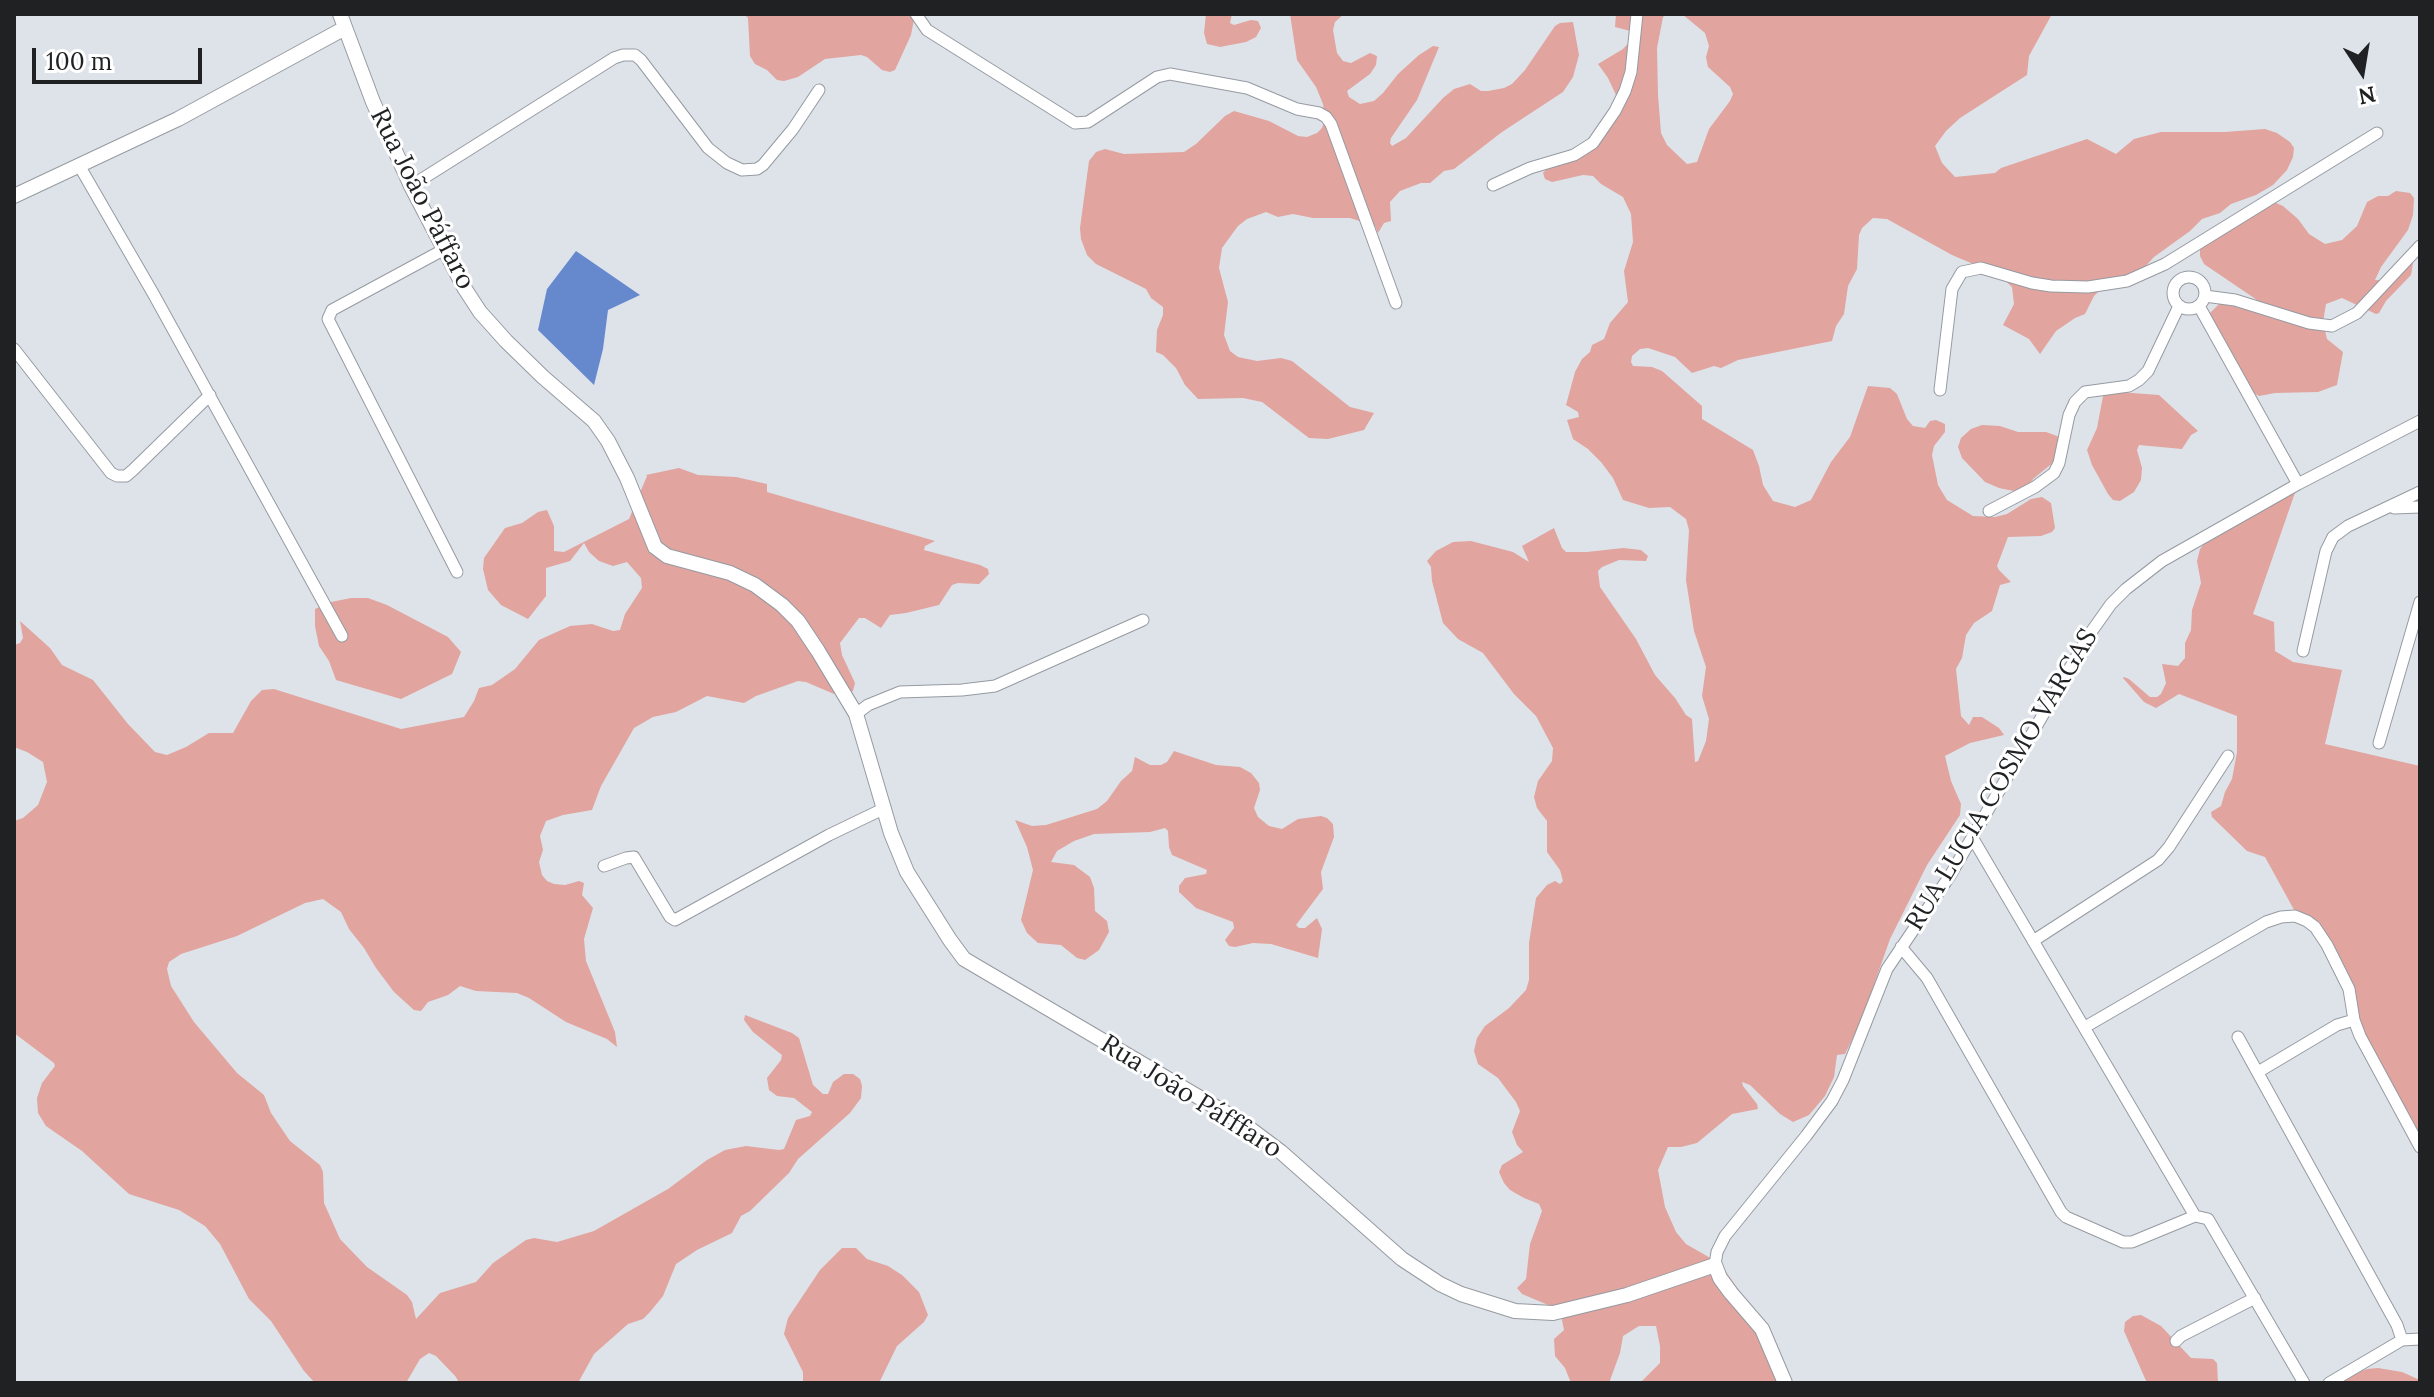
<!DOCTYPE html>
<html>
<head>
<meta charset="utf-8">
<style>
	body { margin:0 }
	#map { position:relative; width:2434px; height:1397px; overflow:hidden; background:#dee3ea; font-family:Lora,serif }
	canvas { display:block }
	.frame { position:absolute; inset:0; border:16px solid #1f2123; pointer-events:none }
	.north { position:absolute; left:2322px; top:32px; width:80px; height:80px; -webkit-text-stroke:6px #fff; paint-order:stroke; rotate:168deg; font-size:22px; font-weight:700; line-height:32px; text-align:center; color:#1f2123 }
	.north::after { content:''; display:block; margin:auto; width:28px; height:36px; background:#1f2123; clip-path:polygon(50% 0,100% 100%,50% 72%,0 100%) }
	.scale { position:absolute; left:32px; top:48px; width:170px; height:36px; box-sizing:border-box; border:4px solid #1f2123; border-top:0; padding-left:10px; font-size:24px; line-height:28px; white-space:nowrap; color:#1f2123; -webkit-text-stroke:6px #fff; paint-order:stroke }
</style>
</head>
<body>
<div id="map">
<canvas width="2434" height="1397"></canvas>
<div class="frame"></div>
<div class="north">N</div>
<div class="scale">100 m</div>
</div>
<script>
const c = document.querySelector('canvas').getContext('2d');
c.lineJoin = 'round';
function fillPath(path, color) {
  c.fillStyle = color;
  c.fill(path, 'evenodd');
}
function toPath(rows) {
  const path = new Path2D();
  for (const r of rows) {
    if (r.length === 3) {
      path.moveTo(r[0] + r[2], r[1]);
      path.arc(r[0], r[1], r[2], 0, 2 * Math.PI);
      continue;
    }
    path.moveTo(r[0], r[1]);
    for (let i = 2; i < r.length; i += 2) path.lineTo(r[i], r[i + 1]);
  }
  return path;
}
function stroke(path, color, width, dash) {
  c.strokeStyle = color;
  c.lineWidth = width;
  c.lineCap = dash ? 'butt' : 'round';
  c.setLineDash(dash || []);
  c.stroke(path);
}
function drawText(font, color, halo, rows, align = 'center') {
  c.font = font + ' Lora,serif';
  c.lineWidth = 6;
  c.setLineDash([]);
  c.textBaseline = 'middle';
  c.strokeStyle = halo;
  c.fillStyle = color;
  for (const [text, x, y, turn = 0] of rows) {
    c.save();
    c.translate(x, y);
    c.rotate((+turn || 0) * Math.PI / 180);
    c.textAlign = isNaN(turn) ? turn : align;
    if (halo) c.strokeText(text, 0, 0);
    c.fillText(text, 0, 0);
    c.restore();
  }
}
const green = toPath([
	[744,14,915,14,911,35,895,70,890,72,882,70,867,57,861,55,825,59,798,77,784,81,777,80,767,70,755,64,750,56,748,18],
	[1206,14,1232,14,1230,23,1234,25,1251,20,1258,21,1261,28,1256,37,1246,42,1220,47,1207,44,1204,33],
	[1290,14,1344,14,1335,22,1333,30,1337,53,1343,61,1351,63,1370,53,1377,56,1376,65,1370,74,1347,91,1349,97,1360,104,1374,101,1383,93,1398,74,1419,55,1433,46,1439,47,1417,100,1391,138,1390,143,1392,146,1406,138,1443,98,1454,89,1470,84,1481,91,1488,91,1504,88,1512,84,1525,70,1555,26,1560,23,1573,22,1579,55,1573,77,1563,92,1502,132,1454,169,1444,171,1430,183,1421,183,1400,191,1390,202,1391,221,1384,223,1378,233,1375,226,1350,218,1313,218,1293,214,1278,217,1266,212,1247,219,1238,226,1222,248,1219,268,1228,302,1224,335,1230,351,1238,357,1257,361,1281,358,1292,361,1350,407,1374,413,1364,430,1328,439,1309,438,1262,402,1243,398,1198,399,1185,385,1176,368,1163,355,1156,352,1157,330,1163,315,1163,307,1151,298,1146,289,1096,264,1087,255,1081,239,1080,228,1089,161,1096,152,1105,149,1124,154,1184,152,1196,144,1225,116,1234,111,1269,121,1298,136,1307,137,1317,133,1322,128,1325,118,1323,104,1316,87,1297,60],
	[1616,14,1668,14,1663,17,1657,48,1658,95,1661,133,1667,145,1687,164,1697,162,1709,129,1730,101,1733,94,1730,87,1708,67,1706,57,1709,46,1705,33,1682,14,1859,16,2052,14,2029,56,2027,75,1960,118,1946,131,1935,146,1942,163,1955,177,1995,173,2001,168,2087,139,2116,154,2134,139,2161,132,2225,132,2265,129,2277,133,2290,142,2294,148,2293,157,2287,170,2273,185,2256,195,2231,204,2220,213,2202,219,2190,231,2154,257,2142,270,2107,283,2094,296,2085,314,2075,318,2056,331,2040,354,2029,339,2003,325,2014,304,2012,287,1999,275,1952,255,1887,219,1873,218,1862,228,1859,235,1857,269,1848,286,1844,314,1836,326,1832,341,1738,360,1721,368,1714,366,1692,373,1675,357,1648,348,1640,349,1632,356,1631,362,1633,366,1652,367,1662,371,1702,406,1702,419,1753,450,1759,466,1763,485,1773,501,1795,507,1811,500,1831,462,1850,437,1868,386,1890,388,1897,394,1907,419,1913,426,1925,428,1930,421,1936,420,1945,424,1945,432,1934,446,1932,455,1938,485,1947,500,1973,516,1995,517,2007,514,2031,499,2042,497,2051,503,2055,528,2052,532,2041,536,2008,537,1997,566,1999,570,2011,582,2000,585,1992,611,1974,623,1966,635,1962,658,1956,669,1961,716,1969,725,1973,717,1982,717,1999,728,2004,735,1970,743,1945,756,1951,781,1961,804,1960,815,1927,865,1890,939,1861,1022,1845,1054,1837,1055,1834,1077,1825,1096,1809,1115,1793,1122,1780,1114,1750,1085,1742,1082,1743,1086,1757,1104,1758,1109,1732,1114,1697,1143,1681,1147,1668,1147,1658,1170,1665,1207,1676,1232,1686,1244,1712,1259,1724,1269,1757,1316,1784,1382,1640,1383,1660,1363,1660,1346,1656,1326,1639,1326,1623,1336,1620,1353,1609,1383,1571,1383,1565,1368,1555,1356,1554,1339,1564,1330,1560,1310,1522,1294,1517,1288,1526,1279,1530,1244,1542,1211,1539,1204,1524,1198,1510,1190,1504,1183,1499,1172,1502,1165,1523,1152,1517,1145,1512,1132,1520,1111,1516,1102,1498,1078,1478,1064,1474,1051,1477,1038,1485,1026,1509,1008,1526,990,1529,980,1529,943,1536,898,1547,885,1555,881,1560,884,1563,881,1560,870,1547,852,1547,821,1537,808,1534,797,1538,781,1552,761,1553,748,1536,716,1514,694,1483,653,1458,639,1443,623,1432,581,1431,567,1427,561,1436,551,1453,542,1471,541,1513,552,1529,562,1522,546,1554,528,1562,548,1566,552,1587,552,1623,548,1641,550,1648,556,1646,561,1619,560,1602,567,1598,571,1600,587,1636,639,1655,675,1675,698,1686,715,1692,719,1695,762,1698,761,1706,741,1709,719,1702,696,1706,667,1694,631,1686,580,1689,530,1686,519,1670,507,1649,508,1623,500,1613,478,1601,462,1588,449,1573,439,1567,420,1579,417,1578,412,1566,405,1575,372,1582,359,1590,352,1592,345,1604,339,1610,323,1628,302,1624,271,1633,242,1631,214,1623,197,1601,184,1593,176,1583,175,1552,182,1545,179,1543,173,1550,165,1594,141,1617,106,1616,95,1608,78,1598,64,1623,49,1633,38,1634,32,1615,27],
	[2396,191,2410,193,2414,198,2413,215,2408,230,2381,267,2375,280,2380,280,2400,264,2409,261,2413,263,2411,275,2386,301,2379,313,2376,314,2342,298,2326,304,2323,322,2327,339,2343,352,2337,385,2318,392,2275,393,2259,396,2250,391,2210,329,2210,313,2223,300,2257,300,2204,264,2200,256,2200,248,2269,200,2283,206,2298,219,2309,234,2325,244,2342,240,2357,226,2367,202,2378,196,2388,196],
	[2104,391,2159,395,2198,431,2191,435,2182,449,2139,445,2137,450,2142,468,2141,480,2134,492,2120,501,2113,500,2108,494,2092,465,2087,450,2097,428],
	[1982,425,2000,426,2018,432,2046,432,2057,436,2061,441,2060,457,2033,479,2023,493,1999,488,1985,482,1962,458,1958,447,1961,438,1971,429],
	[679,468,698,475,736,477,767,484,767,492,935,541,925,546,924,550,980,565,988,569,989,574,979,584,958,583,952,585,939,605,906,613,890,615,881,628,865,618,859,618,840,643,842,655,855,683,853,691,834,694,806,682,798,681,756,696,744,703,707,696,676,712,653,717,634,728,601,786,592,810,563,815,546,821,540,836,543,850,539,862,542,875,547,881,554,884,565,885,579,881,584,883,582,895,593,908,584,939,586,961,615,1032,617,1047,607,1039,566,1022,529,998,517,993,476,991,460,986,448,995,428,1002,421,1011,414,1010,394,992,376,968,364,948,349,929,341,912,323,899,305,903,237,936,181,954,169,962,167,969,171,986,194,1022,237,1073,264,1095,271,1113,290,1141,320,1165,323,1172,324,1203,340,1239,367,1267,407,1295,412,1302,416,1319,440,1293,476,1282,493,1263,526,1240,534,1238,557,1242,594,1231,668,1189,707,1160,725,1150,746,1146,779,1150,784,1149,796,1120,810,1116,812,1112,794,1098,777,1096,769,1090,767,1078,781,1060,782,1055,753,1032,744,1020,745,1015,792,1033,799,1038,813,1085,823,1094,828,1094,833,1082,844,1074,853,1074,860,1079,862,1086,861,1098,850,1113,798,1159,789,1173,750,1211,741,1216,732,1233,697,1250,676,1264,663,1296,650,1312,643,1319,628,1324,594,1354,578,1383,459,1383,456,1377,436,1356,429,1353,420,1359,406,1383,315,1383,304,1371,271,1321,249,1299,220,1244,205,1226,179,1210,129,1194,82,1151,46,1126,38,1113,37,1098,42,1083,55,1066,54,1063,14,1033,14,821,23,818,38,805,47,782,43,762,27,752,14,747,14,645,20,643,23,638,20,621,50,648,62,665,93,680,128,724,155,752,167,755,186,747,209,733,233,733,251,701,262,690,274,689,401,729,464,717,474,701,479,688,492,685,515,669,539,640,570,626,592,624,613,631,620,630,625,614,642,588,641,578,627,562,613,566,599,561,589,552,584,543,570,561,546,568,546,596,528,619,501,605,488,590,483,569,484,558,505,528,522,523,538,512,547,510,554,526,554,551,564,552,629,519,647,476,646,475],
	[2298,484,2253,614,2274,622,2275,651,2293,662,2342,670,2325,744,2420,766,2420,1145,2354,1020,2352,997,2315,927,2298,917,2265,857,2247,851,2212,817,2211,812,2221,806,2225,792,2232,779,2237,752,2237,716,2179,694,2156,708,2144,702,2123,678,2124,677,2129,679,2150,697,2157,697,2161,694,2166,683,2162,664,2178,666,2185,658,2185,643,2191,630,2192,610,2201,583,2197,561,2200,549,2208,539],
	[351,598,368,598,387,605,448,637,461,652,452,674,401,699,336,680,329,661,319,646,315,626,315,609,331,602],
	[1174,751,1216,765,1240,767,1251,773,1259,783,1260,790,1254,808,1258,817,1269,826,1282,829,1298,819,1321,816,1327,818,1333,824,1334,837,1321,872,1323,889,1296,925,1299,928,1305,928,1317,918,1322,929,1318,958,1271,944,1253,943,1235,947,1229,946,1225,940,1234,928,1233,922,1196,908,1179,892,1179,886,1185,878,1206,874,1207,870,1172,855,1169,847,1168,831,1165,828,1150,832,1094,834,1074,841,1057,851,1051,862,1074,865,1090,877,1094,888,1095,911,1107,921,1109,932,1099,950,1085,960,1077,958,1061,945,1038,943,1027,933,1021,920,1033,870,1027,847,1015,820,1032,826,1046,825,1097,809,1107,801,1121,781,1132,771,1135,757,1150,765,1161,765,1167,762],
	[842,1248,856,1248,867,1259,888,1266,902,1275,919,1292,928,1315,924,1322,897,1346,879,1383,803,1383,803,1372,784,1334,788,1318,820,1270],
	[2141,1315,2161,1326,2191,1358,2213,1359,2217,1363,2218,1383,2147,1383,2124,1331,2125,1322,2133,1316],
	[2378,1368,2402,1372,2420,1380,2420,1383,2330,1383,2367,1369]
]);
const water = toPath([
	[576,251,640,295,608,310,603,349,594,385,538,330,547,289]
]);
const minor = toPath([
	[916,14,927,30,1075,123,1088,122,1157,77,1170,74,1247,88,1297,109,1319,113,1326,117,1331,124,1396,303],
	[80,167,154,295,342,636],
	[1493,185,1530,168,1574,155,1593,143,1615,111,1625,91,1631,72,1637,14],
	[411,186,614,58,623,55,635,55,641,60,708,148,727,163,742,170,757,169,763,165,793,129,819,90],
	[443,250,332,310,328,319,457,572],
	[2189,293,16],
	[2205,296,2235,300,2309,323,2332,326,2357,313,2420,246],
	[2199,306,2298,484],
	[14,349,111,473,117,476,126,476,133,470,210,395],
	[1940,390,1952,289,1962,272,1981,268,2032,283,2051,286,2088,287,2127,281,2165,264,2377,133],
	[2394,508,2420,507],
	[1989,511,2035,487,2054,473,2059,463,2069,415,2075,402,2085,392,2129,386,2139,380,2148,371,2179,306],
	[2303,651,2326,551,2333,537,2348,526,2420,492],
	[856,714,868,705,900,692,962,690,995,686,1143,620],
	[2379,743,2420,602],
	[1972,837,2195,1216],
	[604,866,626,858,634,857,670,917,675,920,829,835,885,808],
	[2033,941,2158,860,2169,847,2228,756],
	[1901,947,1927,978,2061,1212,2066,1217,2123,1242,2132,1242,2195,1216,2208,1219,2304,1383],
	[2085,1027,2266,922,2281,917,2295,916,2307,921,2315,927,2327,945,2349,989,2354,1020,2360,1036,2420,1147],
	[2238,1037,2397,1325,2402,1340],
	[2258,1072,2337,1025,2354,1020],
	[1715,1265,1717,1252,1725,1236,1806,1136,1832,1101,1843,1080,1887,969,1951,874,2089,635,2111,604,2126,589,2162,561,2298,484,2420,421],
	[2176,1341,2181,1336,2255,1298],
	[2329,1383,2402,1340,2420,1339]
]);
const tertiary = toPath([
	[340,14,373,102,411,186,465,289,480,312,506,341,543,377,594,421,608,441,627,478,655,547,667,556,730,573,755,585,782,605,798,621,818,651,856,714,891,833,907,872,950,940,964,959,1241,1122,1281,1152,1402,1259,1440,1284,1461,1294,1515,1311,1553,1313,1627,1295,1715,1265,1720,1278,1731,1293,1762,1329,1785,1383],
	[14,196,178,119,345,28]
]);
const streetNames = [
	["Rua João Páffaro",422,199,63],
	["RUA LUCIA COSMO VARGAS",2002,780,-59],
	["Rua João Páfffaro",1191,1097,32]
];
fillPath(green, '#e1a49e');
fillPath(water, '#6689cd');
stroke(minor, '#969aa1', 13);
stroke(tertiary, '#969aa1', 16);
stroke(minor, '#fff', 11);
stroke(tertiary, '#fff', 14);
drawText('26px', '#1f2123', '#fff', streetNames);
</script>
</body>
</html>
